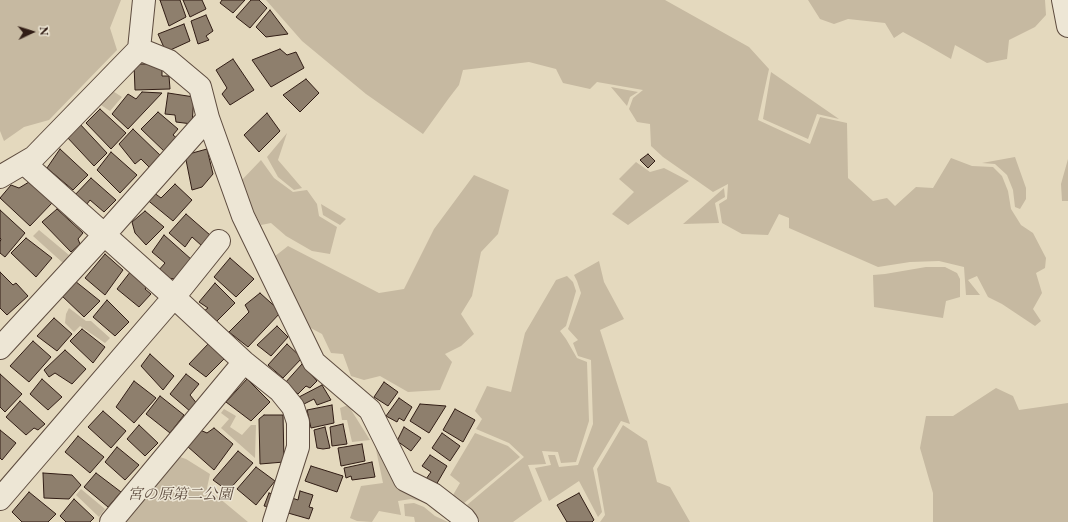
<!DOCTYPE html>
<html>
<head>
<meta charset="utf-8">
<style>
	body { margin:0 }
	#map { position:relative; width:1068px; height:522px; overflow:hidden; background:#e4d9be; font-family:"EB Garamond",serif }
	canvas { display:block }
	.north { position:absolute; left:12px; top:12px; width:40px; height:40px; -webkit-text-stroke:3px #ede6d5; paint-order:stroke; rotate:86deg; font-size:11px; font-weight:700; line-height:16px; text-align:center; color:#311d15 }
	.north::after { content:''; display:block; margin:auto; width:14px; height:18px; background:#311d15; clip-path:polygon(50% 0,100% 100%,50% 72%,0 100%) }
</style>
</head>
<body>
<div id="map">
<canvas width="1068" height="522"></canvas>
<div class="north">N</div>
</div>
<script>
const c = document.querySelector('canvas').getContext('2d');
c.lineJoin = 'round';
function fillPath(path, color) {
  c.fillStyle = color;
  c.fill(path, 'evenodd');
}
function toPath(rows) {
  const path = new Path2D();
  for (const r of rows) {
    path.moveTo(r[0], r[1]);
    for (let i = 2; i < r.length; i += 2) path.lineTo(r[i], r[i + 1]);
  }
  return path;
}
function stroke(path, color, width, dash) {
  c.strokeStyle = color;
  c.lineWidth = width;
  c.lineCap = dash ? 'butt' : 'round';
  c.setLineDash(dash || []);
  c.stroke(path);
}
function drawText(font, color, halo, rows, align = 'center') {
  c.font = font + ' "EB Garamond","Noto Serif JP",serif';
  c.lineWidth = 3;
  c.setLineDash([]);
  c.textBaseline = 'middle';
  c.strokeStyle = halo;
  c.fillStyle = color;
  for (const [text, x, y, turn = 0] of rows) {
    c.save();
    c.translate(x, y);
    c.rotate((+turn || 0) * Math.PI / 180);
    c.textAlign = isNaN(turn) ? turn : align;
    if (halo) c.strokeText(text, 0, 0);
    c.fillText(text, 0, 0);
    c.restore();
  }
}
const green = toPath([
	[0,0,121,0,110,28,117,50,49,120,24,127,4,141,0,131],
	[266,0,665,0,749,47,769,69,758,120,810,144,820,117,847,123,848,178,873,201,887,198,895,206,916,187,933,188,951,158,972,166,993,167,1002,176,1008,191,1011,209,1021,225,1033,233,1046,258,1045,268,1036,273,1042,293,1033,309,1041,321,1035,326,1002,304,988,297,977,276,968,280,980,295,966,295,964,267,939,261,910,262,878,267,789,228,789,218,779,214,768,235,742,234,722,223,719,204,727,199,728,184,713,192,663,157,651,146,650,124,637,122,629,109,633,98,643,90,597,82,590,89,563,83,556,69,529,62,463,70,459,85,449,98,423,134,366,94,302,41],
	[808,0,1045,0,1046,15,1035,27,1009,40,1007,59,987,63,955,45,951,59,925,44,903,32,894,38,885,23,848,19,834,24,820,19],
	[771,72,839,119,817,114,808,139,763,119],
	[611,87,638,92,630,97,627,106],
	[108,88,122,97,110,111,101,105,84,121],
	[287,133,278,160,302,188,294,190,278,177,267,157],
	[1015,157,1026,188,1026,199,1020,209,1015,207,1013,190,1007,175,995,164,982,163],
	[1068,159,1068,201,1062,201,1061,184],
	[261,160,274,178,293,192,307,190,317,204,319,216,337,227,330,254,312,251,286,236,271,223,261,225,239,183],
	[636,162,650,172,664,168,689,181,628,225,612,214,634,192,619,179],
	[474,175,509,190,498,234,481,252,472,296,461,314,474,334,461,346,445,354,452,362,440,390,408,392,380,376,364,380,351,376,343,354,331,353,322,334,305,325,270,260,288,246,379,293,404,289,434,229],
	[724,188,725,197,715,203,719,223,683,224],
	[321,204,346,219,340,225,323,215],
	[39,230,69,255,63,263,33,236],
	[599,261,604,282,624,319,600,330,630,424,621,421,593,468,602,512,598,517,579,481,549,501,535,468,551,465,548,455,555,455,559,467,578,465,593,424,591,360,578,356,573,343,578,340,568,329,581,293,577,281,574,275],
	[926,267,945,267,957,273,960,279,960,297,946,301,943,318,874,307,873,275,885,274],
	[567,276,573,282,576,291,566,326,560,331,566,339,577,358,587,362,589,421,576,462,561,463,558,452,542,451,546,464,528,465,542,501,513,522,480,522,467,505,524,457,509,443,476,429,482,419,475,411,487,386,511,392,525,333,556,280],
	[69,308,86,321,91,321,110,338,105,343,80,326,74,332,65,323,66,314],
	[996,388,1013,396,1019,410,1068,403,1068,522,933,522,933,493,920,448,926,416,953,416],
	[348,405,370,440,352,442,347,420,342,420,340,408],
	[224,409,236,416,230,427,242,435,251,425,256,425,255,458,221,428,229,419,221,413],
	[623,425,647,441,657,482,670,487,690,522,600,522,605,515,597,469],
	[475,433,508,446,520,457,463,504,453,495,460,483,450,475],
	[374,440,453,520,436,512,424,502,411,499,398,501,401,515,379,511,372,522,357,521,350,518,361,486,383,483],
	[177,456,186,459,210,474,207,488,248,522,125,522,123,520],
	[81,489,105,509,99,517,76,495],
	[414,503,424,507,435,516,448,522,415,522,414,517,405,516,404,504]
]);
const building = toPath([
	[160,0,180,0,186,17,169,26,160,0],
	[183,0,202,0,206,9,190,17,183,0],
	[222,0,245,0,233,13,220,3,222,0],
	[251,0,259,0,267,8,250,28,236,17,251,0],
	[270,10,288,34,266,37,256,27,270,10],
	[206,15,213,31,206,36,209,40,198,44,191,21,206,15],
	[184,24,190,41,166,52,158,34,184,24],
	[280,49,287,55,296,52,304,68,271,87,252,60,280,49],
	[233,59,254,90,230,105,222,94,227,88,216,70,233,59],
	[134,64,151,64,162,68,162,76,169,76,170,89,135,90,134,64],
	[306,79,319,93,300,112,283,95,306,79],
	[142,92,162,93,128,129,112,114,128,94,136,99,142,92],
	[168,93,194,97,192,124,176,122,175,115,165,114,168,93],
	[100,109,126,133,111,149,86,123,100,109],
	[158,112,178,129,173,135,178,139,166,153,141,129,158,112],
	[267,113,280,131,259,152,244,135,267,113],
	[79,123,107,153,94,166,66,136,79,123],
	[133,129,162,157,150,168,141,159,135,164,119,144,133,129],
	[60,149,88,175,73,190,47,168,60,149],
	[207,149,213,174,202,187,192,190,185,155,207,149],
	[111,152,137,175,120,193,97,170,111,152],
	[648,154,655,161,648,168,640,160,648,154],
	[91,178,116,200,104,212,90,200,84,208,73,197,91,178],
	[29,182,52,203,30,226,0,198,11,185,19,188,29,182],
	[175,184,192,200,173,221,145,198,153,192,161,198,175,184],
	[57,209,83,233,78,239,80,244,71,252,42,222,57,209],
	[0,210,25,233,5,257,0,253,0,242,1,239,0,238,0,210],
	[145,211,164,227,146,245,135,233,132,222,145,211],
	[186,214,210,235,202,246,192,237,185,247,169,233,186,214],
	[164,235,192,260,176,279,166,278,158,271,165,263,152,252,164,235],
	[26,238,52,258,36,277,11,253,26,238],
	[105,254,123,270,105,295,85,278,105,254],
	[230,258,254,279,236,297,214,277,230,258],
	[131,271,148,285,145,289,151,294,139,307,117,289,131,271],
	[0,272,13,285,16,283,28,296,7,315,0,308,0,272],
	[75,281,100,301,84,317,61,295,75,281],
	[215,283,235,303,216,322,204,311,208,308,199,302,215,283],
	[260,293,281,312,248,347,229,332,249,312,245,305,260,293],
	[107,300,129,322,115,336,93,317,107,300],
	[54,318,72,334,57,351,37,336,54,318],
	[277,326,288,337,271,356,257,345,277,326],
	[82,329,105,347,93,363,70,341,82,329],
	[33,341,51,357,29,382,10,366,33,341],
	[209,343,225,358,206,377,189,364,209,343],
	[287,344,302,358,283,378,268,365,287,344],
	[65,350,86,369,72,384,55,373,49,377,44,370,65,350],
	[150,354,174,376,163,390,141,366,150,354],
	[302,364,317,381,310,388,306,386,298,394,285,383,302,364],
	[0,374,22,394,5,412,0,407,0,374],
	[186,374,199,384,190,395,198,405,191,412,170,394,186,374],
	[42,379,62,397,48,410,30,394,42,379],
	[247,379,270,402,251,421,226,402,247,379],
	[134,381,156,398,134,423,116,407,134,381],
	[384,382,398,392,388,406,374,397,384,382],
	[322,385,331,400,317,405,314,399,302,405,299,397,322,385],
	[160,396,184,415,170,433,146,414,160,396],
	[399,398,412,407,404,421,399,418,397,422,386,416,399,398],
	[20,401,45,424,38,430,34,428,26,435,6,417,20,401],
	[420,404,446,406,429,433,410,421,420,404],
	[332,405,334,423,311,428,307,410,332,405],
	[455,409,475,420,463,442,443,430,455,409],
	[103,411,126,431,111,448,88,427,103,411],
	[264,415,283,415,284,462,260,464,259,419,264,415],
	[343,424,347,444,332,446,330,427,343,424],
	[139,425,158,443,145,456,127,439,139,425],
	[325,427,330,448,323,449,317,448,314,430,325,427],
	[404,427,421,438,411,451,397,441,404,427],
	[214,428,233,444,214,470,187,446,200,430,207,433,214,428],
	[0,430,16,443,2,460,0,458,0,430],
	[442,433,460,446,450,461,432,448,442,433],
	[78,436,104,457,90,473,65,452,78,436],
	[362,444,365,461,341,466,338,448,362,444],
	[117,447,139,465,125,480,105,462,117,447],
	[238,451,253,463,228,491,213,480,238,451],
	[430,455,447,466,436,485,426,479,431,472,422,466,430,455],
	[372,462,375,477,352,480,351,476,346,478,344,468,372,462],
	[311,466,343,476,337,492,305,481,311,466],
	[256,467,275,481,256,505,237,489,256,467],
	[43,473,72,475,81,485,69,499,44,498,43,473],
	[96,473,121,492,108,507,84,487,96,473],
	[300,491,313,495,309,507,313,508,309,519,288,513,292,498,298,500,300,491],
	[29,492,56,514,48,522,22,522,12,512,29,492],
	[269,493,275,495,270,507,264,506,269,493],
	[579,493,594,520,592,522,567,522,557,505,579,493],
	[74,499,94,518,90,522,66,522,60,516,74,499]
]);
const minor = toPath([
	[144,0,139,49,169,61,200,87,208,118,243,216,314,362,370,410,405,480,433,494,464,518,467,522],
	[24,163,174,297,244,362,280,391,293,407,298,422,298,447,274,522],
	[0,177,34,157,139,49],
	[0,348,104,235,208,118],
	[0,499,174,297,219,241],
	[111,522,244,362]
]);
const tertiary = toPath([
	[1063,0,1068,26]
]);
const parkNames = [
	["宮の原第二公園",180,495]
];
fillPath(green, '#c6b9a1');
fillPath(building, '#8e7f6d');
stroke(building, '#311d15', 1);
stroke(minor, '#5e4c3f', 24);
stroke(tertiary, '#5e4c3f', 24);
stroke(minor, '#ede6d5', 22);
stroke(tertiary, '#ede6d5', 22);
drawText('italic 15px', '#5e4c3f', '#ede6d5', parkNames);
</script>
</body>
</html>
